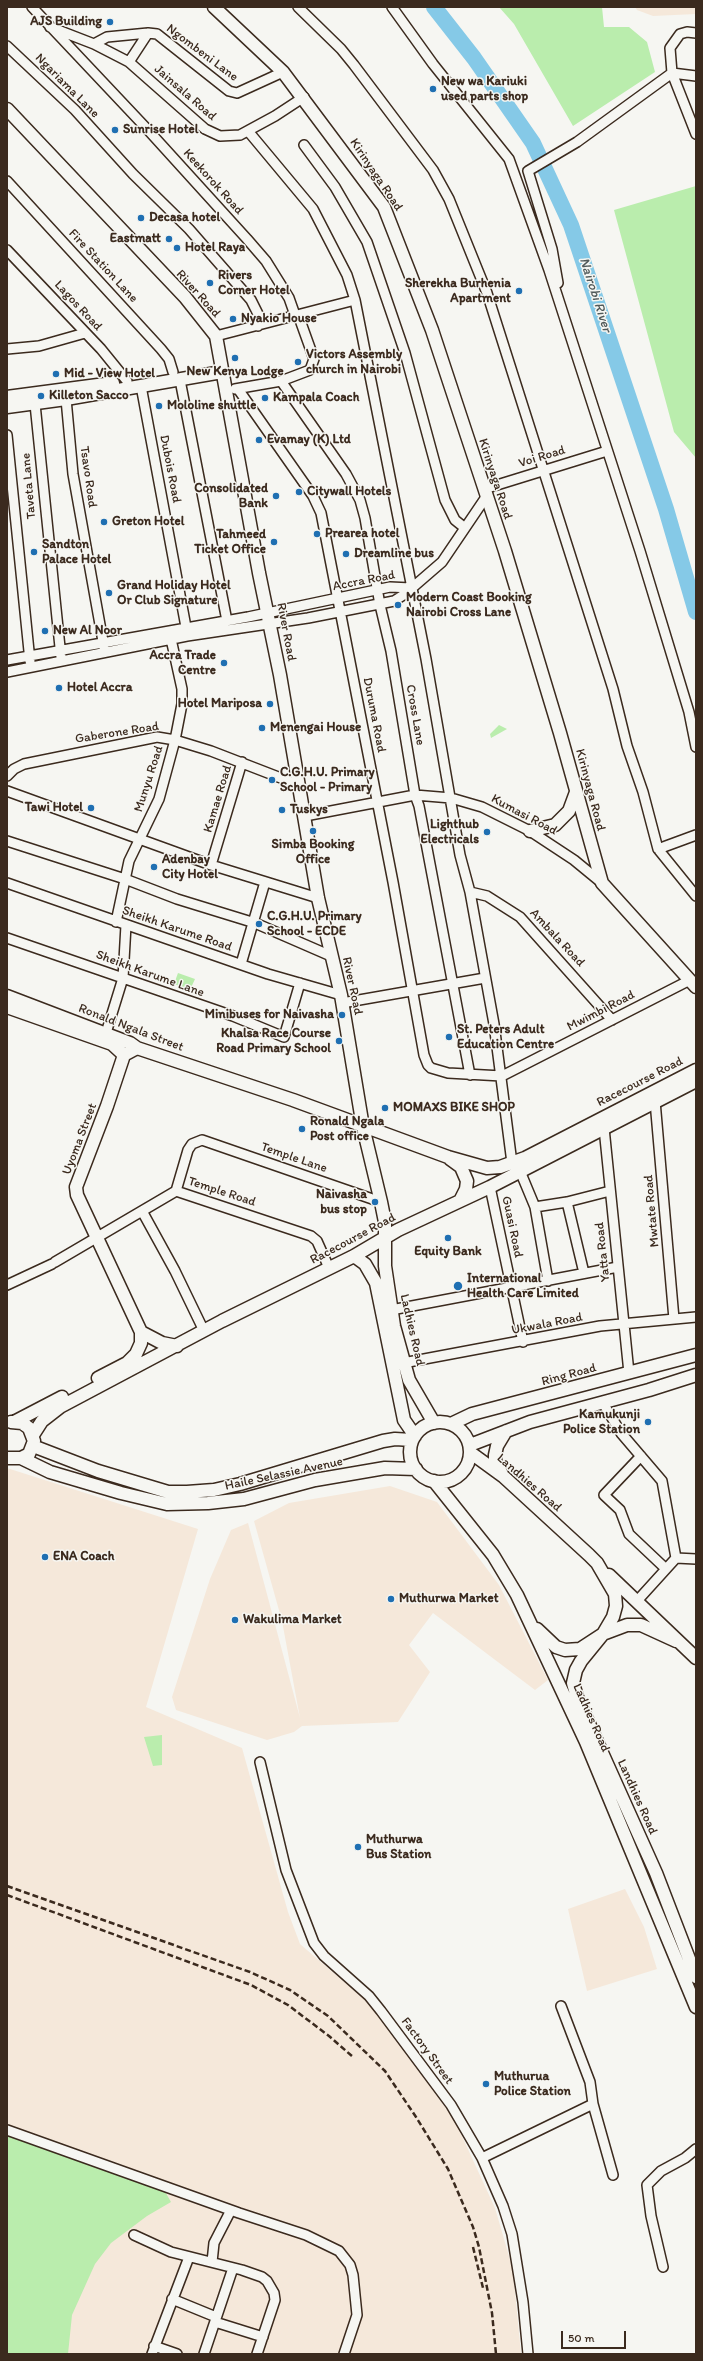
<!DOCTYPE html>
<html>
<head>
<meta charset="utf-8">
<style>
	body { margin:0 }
	#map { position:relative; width:703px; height:2361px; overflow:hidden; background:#f6f6f2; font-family:Itim,sans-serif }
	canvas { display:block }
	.frame { position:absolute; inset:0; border:8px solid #3b2a1e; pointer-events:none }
	.scale { position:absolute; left:561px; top:2331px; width:65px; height:18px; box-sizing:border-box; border:2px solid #3b2a1e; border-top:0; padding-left:5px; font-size:12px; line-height:14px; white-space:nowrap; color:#3b2a1e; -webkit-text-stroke:3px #f6f6f2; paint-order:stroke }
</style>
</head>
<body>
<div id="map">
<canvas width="703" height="2361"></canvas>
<div class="frame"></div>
<div class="scale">50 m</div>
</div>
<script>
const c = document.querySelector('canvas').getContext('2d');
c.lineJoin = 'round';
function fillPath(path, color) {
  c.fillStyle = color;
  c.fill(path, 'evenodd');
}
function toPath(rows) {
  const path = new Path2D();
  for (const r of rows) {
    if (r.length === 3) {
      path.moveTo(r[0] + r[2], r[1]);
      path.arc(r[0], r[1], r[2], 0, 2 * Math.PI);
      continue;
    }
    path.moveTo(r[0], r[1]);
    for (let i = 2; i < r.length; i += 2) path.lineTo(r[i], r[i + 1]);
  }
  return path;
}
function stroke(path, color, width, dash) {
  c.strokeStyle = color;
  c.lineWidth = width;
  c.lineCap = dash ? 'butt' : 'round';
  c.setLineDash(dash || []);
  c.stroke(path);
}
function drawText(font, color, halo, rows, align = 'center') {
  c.font = font + ' Itim,sans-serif';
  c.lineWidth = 3;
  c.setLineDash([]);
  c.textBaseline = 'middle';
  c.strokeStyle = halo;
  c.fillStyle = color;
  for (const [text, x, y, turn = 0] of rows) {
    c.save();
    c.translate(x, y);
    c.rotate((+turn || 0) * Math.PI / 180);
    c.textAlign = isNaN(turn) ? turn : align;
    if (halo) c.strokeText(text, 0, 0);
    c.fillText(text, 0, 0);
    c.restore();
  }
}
const built = toPath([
	[635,7,696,7,696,14,653,16,637,10],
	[7,1468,198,1529,146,1707,242,1748,288,1912,300,1944,372,2006,455,2121,495,2208,513,2270,521,2354,7,2354],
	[390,1486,437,1502,499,1585,548,1680,535,1690,433,1613,409,1645,430,1672,398,1722,302,1726,294,1732,267,1740,176,1710,172,1697,210,1579,231,1530,248,1523,300,1718,282,1621,254,1521,289,1503],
	[625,1889,644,1927,657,1969,587,1991,568,1909]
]);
const green = toPath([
	[499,7,602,7,604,27,629,27,647,42,655,72,573,126,514,24],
	[696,186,696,458,674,432,614,210],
	[499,725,507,729,491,738,490,734],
	[178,973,195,979,190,990,174,984],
	[162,1735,162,1765,153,1766,144,1737],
	[7,2136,163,2188,171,2202,147,2216,111,2243,95,2264,72,2315,68,2354,7,2354]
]);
const river = toPath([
	[434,7,474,58,533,143,571,225,666,509,696,612]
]);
const street = toPath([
	[32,7,148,130,247,239,266,261,289,298,295,315,300,320,314,359,310,370,281,381,235,389],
	[298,7,341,49,354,65,433,170,449,199,487,293,613,689,627,746,643,792,658,849,696,896],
	[392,7,433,64,509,159,549,270,640,551,689,712,696,747],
	[50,27,94,44,129,62,205,129,220,136,240,135,275,116,304,97],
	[696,33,687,32,680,34,670,48,672,73,696,134],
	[94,44,107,37,148,33,157,34,229,91,237,93,283,72],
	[7,46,75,110,133,174,189,229,251,300,258,314,258,326],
	[129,62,148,33],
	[248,131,313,209,347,275,355,300,426,659,460,855,470,892,494,1024,512,1163],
	[304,145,335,187,367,242,405,353,445,500,455,520,465,528],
	[7,181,161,349,169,359,173,372],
	[7,250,101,349,127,381],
	[558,283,552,249,528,171,577,142,672,73,696,76],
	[216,336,355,300],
	[7,349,39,346,85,333],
	[180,380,227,621],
	[281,381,346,474,360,500,365,518,380,605,391,651,415,795,419,806,470,1075],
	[141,386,186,627],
	[238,389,313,496,321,513,393,882,424,1055,428,1065,431,1068,448,1073,502,1076,690,980],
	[66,399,73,474,104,647],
	[35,404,61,657],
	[7,435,30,661],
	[484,489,607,451],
	[7,660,248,617,390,587,411,588],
	[7,672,187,636,308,618,394,601,405,594,442,562,486,497],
	[7,776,14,769,24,764,157,737,175,740,211,751,299,785],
	[7,791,211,865,318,898],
	[305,816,415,795,451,798,482,807,530,831,574,860,602,883],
	[7,841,125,879,177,899,255,923,331,956],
	[658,849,696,835],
	[211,865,242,762],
	[7,883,268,974,341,995],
	[470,892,487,896,520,917,612,1020],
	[116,922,129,861,159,799,175,740,182,704,182,689,171,639],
	[7,938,233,1016,284,1037,300,983],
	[241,964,265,882],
	[342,1003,485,978],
	[106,1033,123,978,126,925],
	[655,1101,674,1319],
	[604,1128,629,1373],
	[520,1171,535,1207,548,1281],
	[490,1187,523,1342],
	[176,1191,188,1150,192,1144,202,1140,381,1202],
	[567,1202,584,1273],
	[535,1207,567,1202,610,1191],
	[142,1211,175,1271,204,1331],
	[55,1262,176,1191,311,1236,317,1241,329,1268],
	[7,1285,52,1264],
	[391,1310,618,1267],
	[403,1363,600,1326,696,1317],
	[603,1403,621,1433,662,1481,676,1558,637,1601],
	[641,1456,604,1495,620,1510,629,1534,666,1569],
	[676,1558,696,1559],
	[260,1762,286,1870,314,1943,324,1956,369,1996,381,2011,451,2105,482,2158,503,2206,512,2234,523,2302,528,2354],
	[561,2006,590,2082,593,2104],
	[7,2130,239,2213,306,2235,339,2251,350,2265,353,2275,357,2315,344,2354],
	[482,2158,593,2104,613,2175],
	[134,2235,171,2252,242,2270,262,2277,267,2281,274,2293,275,2300,257,2354],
	[212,2262,214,2243,231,2210],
	[663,2267,651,2216,647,2185,661,2171,685,2158,696,2149],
	[172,2299,216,2317],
	[215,2322,263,2337],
	[154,2346,177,2354],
	[152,2354,189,2257],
	[204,2354,233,2268]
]);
const secondary = toPath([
	[214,7,283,72,384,207,432,330,505,551,560,733,602,883,696,987],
	[7,109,185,297,216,336,259,573,280,675,318,898,341,995,363,1127,381,1202,385,1222,385,1266,394,1326,409,1380,434,1423],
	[7,397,113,383],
	[7,407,66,399,222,372],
	[530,831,555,825,569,811,576,792],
	[7,996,130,1043,137,1048,293,1100,448,1157,487,1168,500,1167,525,1158,696,1070],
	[7,1007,112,1044,124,1055],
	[450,1159,461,1167,467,1181,466,1189,461,1199],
	[354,1256,365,1264,376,1283,404,1420,415,1436],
	[141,1332,162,1343,177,1346],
	[98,1378,127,1363,136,1354,141,1343,141,1332,77,1195,76,1187,107,1106,124,1055,137,1048],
	[14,1422,62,1397],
	[440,1452,30],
	[451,1424,472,1414,696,1355],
	[33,1435,42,1421,60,1407,222,1321,354,1256,398,1230,490,1187,696,1081],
	[470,1445,530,1422,649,1390,696,1375],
	[33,1446,98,1471,168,1492,187,1492,214,1490,240,1484,383,1441,395,1439,412,1440],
	[471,1453,504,1477,589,1555,597,1563,615,1594,616,1606,613,1617,603,1634,581,1661,576,1670,573,1683,577,1697,656,1873,696,1977],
	[7,1458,21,1458,29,1454,34,1441,29,1428,22,1423,11,1422],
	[21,1458,50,1472,121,1493,167,1504,208,1503,244,1499,315,1480,385,1468,416,1469],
	[502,1474,495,1461,495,1455,497,1446,506,1431],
	[434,1481,493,1555,517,1595,586,1742,696,2007],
	[609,1575,696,1658],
	[537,1629,556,1647,565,1650,580,1649,603,1634,627,1625,641,1625,676,1641]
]);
const rail = toPath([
	[7,1886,250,1972,290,1990,328,2016,385,2071,416,2117,448,2169,473,2227,479,2247,492,2313,496,2354],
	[7,1895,251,1985,288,2005,329,2036,353,2057],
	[473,2247,483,2288]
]);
const markers = [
	[110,22,4,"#1f6fb2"],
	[433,89,4,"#1f6fb2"],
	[115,130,4,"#1f6fb2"],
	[141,218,4,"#1f6fb2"],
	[169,239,4,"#1f6fb2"],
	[177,248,4,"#1f6fb2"],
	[210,283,4,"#1f6fb2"],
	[519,291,4,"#1f6fb2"],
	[233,319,4,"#1f6fb2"],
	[235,358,4,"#1f6fb2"],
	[298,362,4,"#1f6fb2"],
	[56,374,4,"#1f6fb2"],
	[41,396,4,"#1f6fb2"],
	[265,398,4,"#1f6fb2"],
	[159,406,4,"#1f6fb2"],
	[259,440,4,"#1f6fb2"],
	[299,492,4,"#1f6fb2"],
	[276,496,4,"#1f6fb2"],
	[104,522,4,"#1f6fb2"],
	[317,534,4,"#1f6fb2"],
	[274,542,4,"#1f6fb2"],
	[34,552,4,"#1f6fb2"],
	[346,554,4,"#1f6fb2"],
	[109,593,4,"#1f6fb2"],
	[398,605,4,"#1f6fb2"],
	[45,631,4,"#1f6fb2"],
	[224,663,4,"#1f6fb2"],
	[59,688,4,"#1f6fb2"],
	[270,704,4,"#1f6fb2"],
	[262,728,4,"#1f6fb2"],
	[272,780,4,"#1f6fb2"],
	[91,808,4,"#1f6fb2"],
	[282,810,4,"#1f6fb2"],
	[313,831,4,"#1f6fb2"],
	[487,832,4,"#1f6fb2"],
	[154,867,4,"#1f6fb2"],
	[259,924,4,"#1f6fb2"],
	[342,1015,4,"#1f6fb2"],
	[449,1037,4,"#1f6fb2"],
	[339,1041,4,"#1f6fb2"],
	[385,1108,4,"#1f6fb2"],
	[302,1129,4,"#1f6fb2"],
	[375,1202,4,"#1f6fb2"],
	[448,1238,4,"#1f6fb2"],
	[458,1286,5,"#1f6fb2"],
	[648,1422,4,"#1f6fb2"],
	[45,1557,4,"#1f6fb2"],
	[391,1599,4,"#1f6fb2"],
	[235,1620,4,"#1f6fb2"],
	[358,1847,4,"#1f6fb2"],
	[486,2084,4,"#1f6fb2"]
];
const poiNames = [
	["AJS Building",102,22,"right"],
	["New wa Kariuki",441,82],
	["used parts shop",441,97],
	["Sunrise Hotel",123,130],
	["Decasa hotel",149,218],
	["Eastmatt",161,239,"right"],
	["Hotel Raya",185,248],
	["Rivers",218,276],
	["Corner Hotel",218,291],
	["Sherekha Burhenia",511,284,"right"],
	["Apartment",511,299,"right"],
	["Nyakio House",241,319],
	["Victors Assembly",306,355],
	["church in Nairobi",306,370],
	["New Kenya Lodge",235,372,"center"],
	["Mid - View Hotel",64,374],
	["Killeton Sacco",49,396],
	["Kampala Coach",273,398],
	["Mololine shuttle",167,406],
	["Evamay (K) Ltd",267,440],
	["Consolidated",268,489,"right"],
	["Bank",268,504,"right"],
	["Citywall Hotels",307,492],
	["Greton Hotel",112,522],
	["Prearea hotel",325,534],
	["Tahmeed",266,535,"right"],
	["Ticket Office",266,550,"right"],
	["Sandton",42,545],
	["Palace Hotel",42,560],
	["Dreamline bus",354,554],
	["Grand Holiday Hotel",117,586],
	["Or Club Signature",117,601],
	["Modern Coast Booking",406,598],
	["Nairobi Cross Lane",406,613],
	["New Al Noor",53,631],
	["Accra Trade",216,656,"right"],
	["Centre",216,671,"right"],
	["Hotel Accra",67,688],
	["Hotel Mariposa",262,704,"right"],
	["Menengai House",270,728],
	["C.G.H.U. Primary",280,773],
	["School - Primary",280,788],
	["Tawi Hotel",83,808,"right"],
	["Tuskys",290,810],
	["Lighthub",479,825,"right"],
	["Electricals",479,840,"right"],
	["Simba Booking",313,845,"center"],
	["Office",313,860,"center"],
	["Adenbay",162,860],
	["City Hotel",162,875],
	["C.G.H.U. Primary",267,917],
	["School - ECDE",267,932],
	["Minibuses for Naivasha",334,1015,"right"],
	["St. Peters Adult",457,1030],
	["Education Centre",457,1045],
	["Khalsa Race Course",331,1034,"right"],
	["Road Primary School",331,1049,"right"],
	["MOMAXS BIKE SHOP",393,1108],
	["Ronald Ngala",310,1122],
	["Post office",310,1137],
	["Naivasha",367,1195,"right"],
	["bus stop",367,1210,"right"],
	["Equity Bank",448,1252,"center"],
	["International",467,1279],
	["Health Care Limited",467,1294],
	["Kamukunji",640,1415,"right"],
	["Police Station",640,1430,"right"],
	["ENA Coach",53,1557],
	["Muthurwa Market",399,1599],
	["Wakulima Market",243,1620],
	["Muthurwa",366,1840],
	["Bus Station",366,1855],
	["Muthurua",494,2077],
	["Police Station",494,2092]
];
const streetNames = [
	["Ngombeni Lane",202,53,37],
	["Ngariama Lane",67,86,45],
	["Jainsala Road",185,93,41],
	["Kirinyaga Road",376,175,56],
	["Keekorok Road",213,182,48],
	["Fire Station Lane",103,266,47],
	["River Road",198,294,48],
	["Lagos Road",78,306,47],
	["Voi Road",542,457,-17],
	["Dubois Road",170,469,79],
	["Tsavo Road",88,477,82],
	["Kirinyaga Road",495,479,72],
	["Taveta Lane",29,486,-95],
	["Accra Road",364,581,-11],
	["River Road",286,632,79],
	["Duruma Road",374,715,79],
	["Cross Lane",415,715,80],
	["Gaberone Road",117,733,-9],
	["Munyu Road",149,779,-72],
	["Kirinyaga Road",590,790,75],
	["Kamae Road",218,799,-73],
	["Kumasi Road",524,815,28],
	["Sheikh Karume Road",177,929,19],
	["Ambala Road",557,938,47],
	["Sheikh Karume Lane",150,974,20],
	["River Road",352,986,78],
	["Mwimbi Road",601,1011,-27],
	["Ronald Ngala Street",131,1028,21],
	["Racecourse Road",640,1082,-27],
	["Uyoma Street",80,1139,-69],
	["Temple Lane",294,1158,19],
	["Temple Road",222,1192,18],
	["Mwtate Road",652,1211,-95],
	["Guasi Road",512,1227,78],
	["Racecourse Road",353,1239,-28],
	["Yatta Road",603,1252,-96],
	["Ukwala Road",547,1324,-11],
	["Ladhies Road",412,1330,77],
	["Ring Road",569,1375,-15],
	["Haile Selassie Avenue",284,1474,-12],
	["Landhies Road",529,1483,41],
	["Ladhies Road",591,1718,66],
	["Landhies Road",637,1797,66],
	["Factory Street",427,2051,54]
];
const waterNames = [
	["Nairobi River",595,295,72]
];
fillPath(built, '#f5e8da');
fillPath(green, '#baedad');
stroke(river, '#85c9e7', 16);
stroke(street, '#3b2a1e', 12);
stroke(secondary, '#3b2a1e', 15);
stroke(street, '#f6f6f2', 9);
stroke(secondary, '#f6f6f2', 12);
stroke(rail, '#3b2a1e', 2.5, [6, 3]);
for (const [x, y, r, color] of markers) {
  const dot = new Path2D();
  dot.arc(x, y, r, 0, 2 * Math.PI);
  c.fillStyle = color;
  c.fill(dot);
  stroke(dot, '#f6f6f2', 1.5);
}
drawText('bold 13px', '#3b2a1e', '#f6f6f2', poiNames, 'left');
drawText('13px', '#3b2a1e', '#f6f6f2', streetNames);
drawText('italic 14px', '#515a5a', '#f6f6f2', waterNames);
</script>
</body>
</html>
